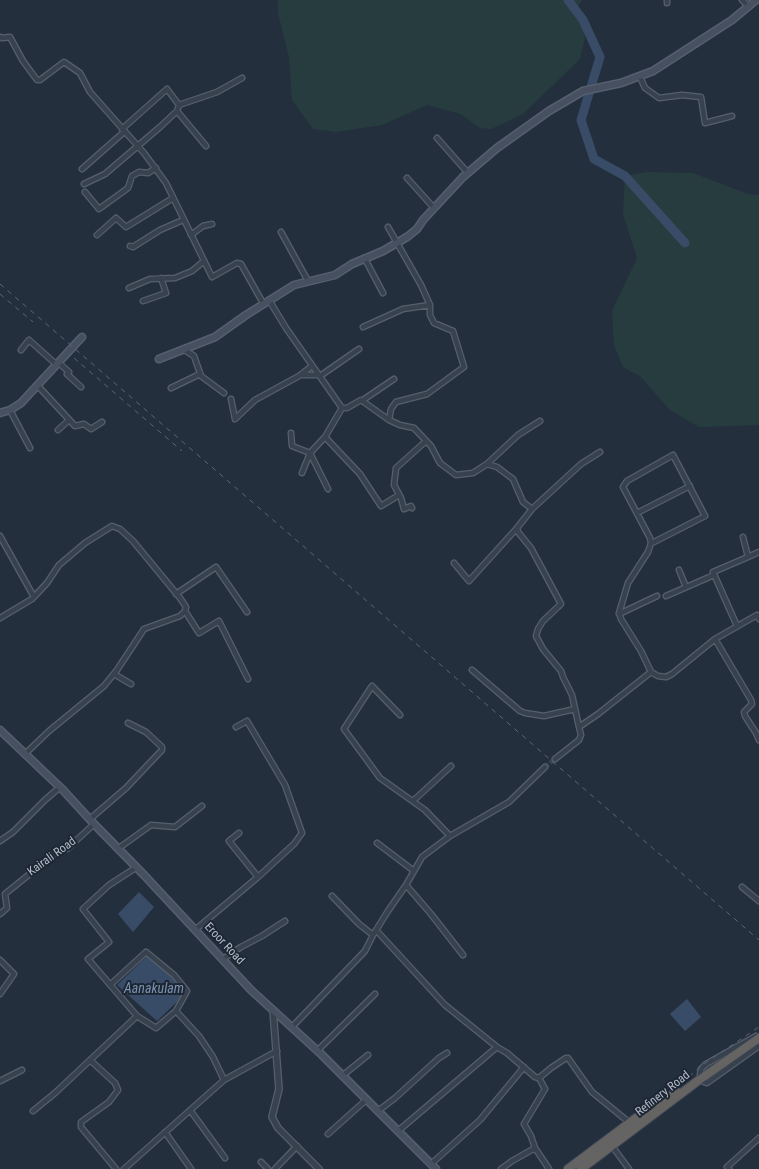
<!DOCTYPE html>
<html>
<head>
<meta charset="utf-8">
<style>
	body { margin:0 }
	canvas { display:block; background:#242f3e }
</style>
</head>
<body>
<canvas width="759" height="1169"></canvas>
<script>
const c = document.querySelector('canvas').getContext('2d');
c.lineJoin = 'round';
function fillPath(path, color) {
  c.fillStyle = color;
  c.fill(path, 'evenodd');
}
function toPath(rows) {
  const path = new Path2D();
  for (const r of rows) {
    path.moveTo(r[0], r[1]);
    for (let i = 2; i < r.length; i += 2) path.lineTo(r[i], r[i + 1]);
  }
  return path;
}
function stroke(path, color, width, dash) {
  c.strokeStyle = color;
  c.lineWidth = width;
  c.lineCap = dash ? 'butt' : 'round';
  c.setLineDash(dash || []);
  c.stroke(path);
}
function drawText(font, color, halo, rows, align = 'center') {
  c.font = font + ' "Roboto Condensed",sans-serif';
  c.lineWidth = 4;
  c.setLineDash([]);
  c.textBaseline = 'middle';
  c.strokeStyle = halo;
  c.fillStyle = color;
  for (const [text, x, y, turn = 0] of rows) {
    c.save();
    c.translate(x, y);
    c.rotate((+turn || 0) * Math.PI / 180);
    c.textAlign = isNaN(turn) ? turn : align;
    if (halo) c.strokeText(text, 0, 0);
    c.fillText(text, 0, 0);
    c.restore();
  }
}
const green = toPath([
	[278,0,582,0,578,6,585,38,580,59,523,114,491,129,480,128,461,114,427,105,382,125,336,132,313,129,292,100,289,57,278,13],
	[646,172,693,173,748,194,759,195,759,425,699,427,670,410,641,377,623,367,614,345,612,311,637,258,623,214,625,176]
]);
const water = toPath([
	[139,892,154,907,133,932,118,914],
	[148,955,177,980,184,995,157,1021,117,985],
	[687,999,701,1017,685,1031,670,1014]
]);
const river = toPath([
	[568,0,583,20,600,57,581,120,594,159,625,176,685,243]
]);
const minorTunnel = toPath([
	[545,767,555,759]
]);
const minor = toPath([
	[742,0,749,7],
	[667,3,667,0],
	[0,37,2,38,10,37,23,61,37,80,40,80,64,62,80,73,90,92,144,153,166,183,212,277,237,263,241,264,263,303],
	[640,77,645,88,659,98,682,95,701,97,705,123,732,116],
	[179,105,217,92,242,78],
	[122,129,167,89,179,105,177,111],
	[437,138,468,173],
	[82,169,124,132],
	[407,178,434,208],
	[84,184,105,174,160,127,177,111,206,146],
	[85,192,99,209,128,188,132,176,139,172,148,173,156,168],
	[388,227,421,285,430,305,430,315,434,323,453,331,464,367,427,394,396,402,391,409,389,420,400,425,414,428,431,446,440,463,456,475,473,473,487,464,497,467,513,479,523,502,532,509,517,528,518,532,531,548,561,604,543,621,538,629,536,636,543,649,561,671,563,677,572,695,579,727],
	[281,232,308,281],
	[97,235,116,218,126,227,173,198],
	[191,235,203,226,212,224],
	[130,246,133,247,160,230,183,220],
	[365,259,383,293],
	[129,288,150,279,175,278,192,271,204,261],
	[269,300,286,328,342,408,347,408,361,400,389,420],
	[143,301,166,293,161,278],
	[363,327,403,309,430,305],
	[183,349,194,356,201,376,224,393],
	[21,350,29,340,57,365],
	[59,363,69,372,67,374,81,387],
	[301,375,319,375],
	[320,376,359,349],
	[38,386,75,426,84,424,91,429,102,422],
	[171,388,200,374],
	[231,399,235,419,255,400,299,376,312,366],
	[363,400,394,379],
	[10,410,30,448],
	[58,430,69,420],
	[291,433,292,446,310,453,302,473],
	[325,437,342,408],
	[487,464,518,435,540,421],
	[328,489,310,453,325,437,360,474,381,506,399,495],
	[412,508,411,506,404,509,401,498,394,485,396,468,426,441],
	[532,509,581,464,600,452],
	[637,513,690,486],
	[0,536,34,597],
	[651,543,654,542,705,516,673,455,627,481,623,487,650,538,651,543,648,552,628,583,619,613,621,619,641,651,651,672,658,676,666,677,672,674,715,639,757,615,759,619],
	[748,557,759,552],
	[454,563,469,581,517,528],
	[679,570,686,587],
	[176,594,216,567,247,612],
	[666,596,714,575],
	[185,611,199,633,219,621,248,679],
	[619,614,657,596],
	[0,618,32,599,47,583,59,565,85,543,112,526,120,529,133,541,180,598,186,607,185,611,180,616,144,629,117,670,104,686,49,731,25,754],
	[737,626,713,572,748,557,743,537],
	[715,639,751,700,752,704,744,712,745,716,756,733,759,740],
	[472,670,520,711,525,713,544,716,575,709],
	[114,674,131,684],
	[400,715,372,686,344,729,380,778,425,810,450,836],
	[236,727,247,721,285,785,302,833,294,844,258,877],
	[555,759,579,740,581,735,579,727,598,714,651,672],
	[413,801,451,766],
	[90,819,126,788,162,750,162,747,146,732,128,723],
	[0,841,13,832,45,800,60,787],
	[377,843,414,871],
	[119,848,151,825,175,827,202,806],
	[137,867,109,885,83,909,109,942,88,959,137,1016,156,1028,176,1011,199,1036,213,1057,224,1080],
	[406,885,431,914,463,955],
	[742,887,759,901],
	[0,914,7,908,5,894,58,851,67,849,94,824],
	[195,930,258,877,229,841,239,833],
	[376,930,445,1005,497,1047,507,1053,535,1077,539,1078,551,1068,566,1058,568,1058,592,1092,630,1123],
	[373,935,388,911,406,885,422,857,450,836,509,802,545,767],
	[223,959,241,947,262,936,285,921],
	[0,960,14,974,0,994],
	[110,985,146,952,174,975,187,991,176,1011],
	[292,1027,365,951,373,935,359,924,332,896],
	[756,1036,706,1064,701,1069,699,1080,707,1083,759,1046],
	[317,1051,375,994],
	[90,1060,115,1083,118,1090,109,1102,81,1122,81,1127,116,1169],
	[342,1076,368,1055],
	[539,1078,545,1089,524,1124,531,1136,535,1148,549,1169],
	[0,1081,22,1070],
	[190,1110,225,1158],
	[33,1111,55,1093,137,1016],
	[378,1111,395,1098,439,1058,447,1053],
	[398,1131,497,1047],
	[165,1132,191,1169],
	[328,1134,366,1100],
	[612,1146,629,1169],
	[261,1162,268,1169],
	[431,1164,480,1120,524,1067],
	[124,1169,224,1080,277,1051],
	[275,1169,297,1146],
	[501,1169,512,1161,535,1148],
	[729,1169,727,1167,759,1138]
]);
const tertiary = toPath([
	[273,1010,279,1089,272,1117,278,1128,319,1169]
]);
const secondary = toPath([
	[159,359,215,337,246,315,294,285,335,275,352,264,383,251,407,237,417,229,423,220,463,177,497,148,549,111,583,91,621,83,653,71,732,20,756,0],
	[0,413,10,410,21,403,82,337],
	[0,730,63,790,94,824,144,875,251,990,321,1054,436,1169]
]);
const trunk = toPath([
	[568,1169,644,1112,677,1092],
	[581,1169,699,1080,759,1038]
]);
const rail = toPath([
	[0,284,759,940],
	[0,294,33,322],
	[74,358,182,451],
	[571,1169,636,1123,705,1063,759,1027]
]);
const streetNames = [
	["Kairali Road",52,857,-36],
	["Eroor Road",224,944,47],
	["Refinery Road",663,1094,-38]
];
const waterNames = [
	["Aanakulam",154,989]
];
fillPath(green, '#263c3f');
fillPath(water, '#394c67');
stroke(river, '#394c67', 9);
stroke(minorTunnel, '#3a4453', 4.5, [4.5, 2]);
stroke(minor, '#565f6c', 7);
stroke(tertiary, '#565f6c', 8);
stroke(secondary, '#565f6c', 9);
stroke(trunk, '#434c59', 10);
stroke(minor, '#38414e', 4.5);
stroke(tertiary, '#38414e', 5.5);
stroke(secondary, '#465061', 6);
stroke(trunk, '#656462', 8);
stroke(rail, '#5a6575', 1, [5, 5]);
drawText('12px', '#b4bcc9', '#1d2633', streetNames);
drawText('italic 14px', '#7c92b1', '#1d2633', waterNames);
</script>
</body>
</html>
